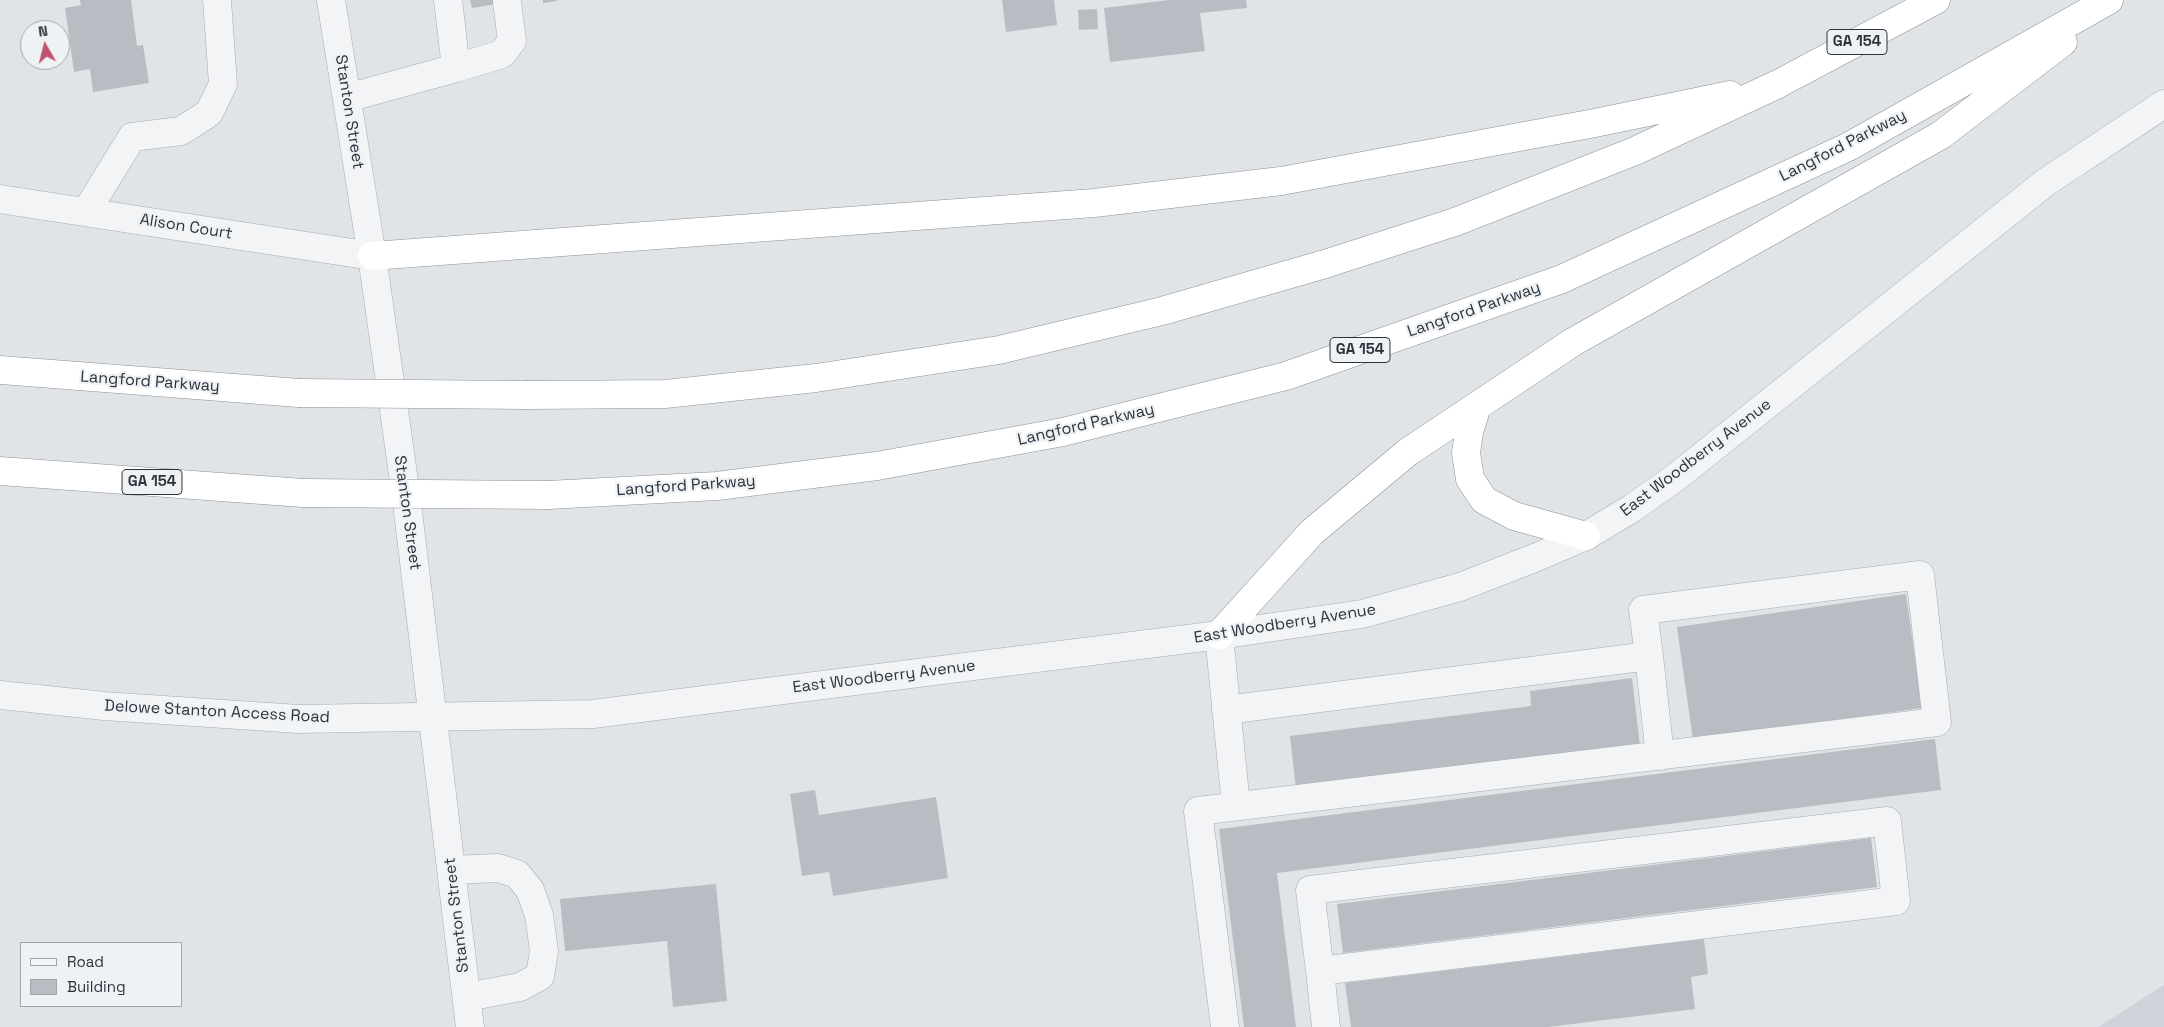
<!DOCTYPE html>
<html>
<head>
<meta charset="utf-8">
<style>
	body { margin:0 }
	#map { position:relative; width:2164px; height:1027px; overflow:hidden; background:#e0e4e7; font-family:"Space Grotesk",sans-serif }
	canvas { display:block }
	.legend { position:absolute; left:20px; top:942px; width:162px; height:65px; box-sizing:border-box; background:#eff2f5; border:1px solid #a1a6ab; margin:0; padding:6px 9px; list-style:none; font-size:15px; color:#2b333d }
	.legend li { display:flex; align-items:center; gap:10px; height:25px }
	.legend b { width:25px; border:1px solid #a1a6ab }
	.north { position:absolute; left:20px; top:20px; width:50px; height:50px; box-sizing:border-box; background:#eff2f5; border:1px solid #a1a6ab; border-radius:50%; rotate:352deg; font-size:14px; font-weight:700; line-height:20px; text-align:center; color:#2b333d }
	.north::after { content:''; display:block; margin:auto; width:18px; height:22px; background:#be546b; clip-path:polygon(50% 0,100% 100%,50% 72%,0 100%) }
</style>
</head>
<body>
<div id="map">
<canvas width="2164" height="1027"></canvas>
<ul class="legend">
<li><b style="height:6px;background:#f2f4f6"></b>Road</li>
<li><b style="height:14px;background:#b8bdc3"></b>Building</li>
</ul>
<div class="north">N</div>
</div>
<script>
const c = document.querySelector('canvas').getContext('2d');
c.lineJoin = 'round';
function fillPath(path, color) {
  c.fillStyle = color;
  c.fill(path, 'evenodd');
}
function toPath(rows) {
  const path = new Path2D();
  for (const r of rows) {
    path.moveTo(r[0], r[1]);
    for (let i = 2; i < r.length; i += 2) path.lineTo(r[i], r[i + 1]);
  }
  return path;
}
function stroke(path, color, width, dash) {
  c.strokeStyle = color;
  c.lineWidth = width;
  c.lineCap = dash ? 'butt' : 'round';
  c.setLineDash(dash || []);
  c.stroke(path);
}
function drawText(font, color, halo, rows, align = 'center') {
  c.font = font + ' "Space Grotesk",sans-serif';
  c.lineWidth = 4.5;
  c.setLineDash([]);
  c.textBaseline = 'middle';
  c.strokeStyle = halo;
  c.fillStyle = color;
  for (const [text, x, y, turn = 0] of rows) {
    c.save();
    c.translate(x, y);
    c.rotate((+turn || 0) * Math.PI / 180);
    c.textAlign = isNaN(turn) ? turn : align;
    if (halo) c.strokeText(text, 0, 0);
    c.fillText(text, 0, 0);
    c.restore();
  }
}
const built = toPath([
	[2164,985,2164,1027,2098,1027]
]);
const building = toPath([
	[80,0,131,0,137,46,143,45,149,83,93,92,90,69,74,72,65,8,81,5],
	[470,0,515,0,515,1,472,8],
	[543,0,557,0,557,1,543,3],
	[1002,0,1054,0,1057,25,1006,32],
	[1169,0,1246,0,1247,8,1200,13,1205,51,1110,62,1104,8],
	[1097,9,1098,29,1079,30,1078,10],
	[1906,594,1922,708,1693,740,1677,627],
	[1632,678,1640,746,1296,789,1290,736,1531,706,1530,691],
	[1935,739,1941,790,1277,873,1296,1027,1244,1027,1219,829],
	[815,790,819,815,936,797,948,878,833,896,829,872,802,876,790,794],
	[1871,838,1877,887,1343,953,1337,904],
	[716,884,727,1001,673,1007,667,941,565,951,560,899],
	[1704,939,1708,974,1691,977,1695,1009,1548,1027,1351,1027,1345,983]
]);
const minor = toPath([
	[331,0,372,256,406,495,470,1027],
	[456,68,502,54,512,41,507,2],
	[347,98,456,68,448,0],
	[0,199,372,256],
	[86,212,132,137,181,131,209,113,223,84,217,0],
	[1219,635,1236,806],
	[1649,656,1660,756],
	[0,695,104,706,299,719,593,714,1219,635,1362,614,1460,587,1537,557,1586,536,1631,509,1675,478,2046,182,2164,104],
	[451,870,498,868,517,874,530,890,539,915,544,951,540,976,520,987,467,997],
	[1320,971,1896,901,1887,821,1310,890,1320,971,1326,1027],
	[1225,1027,1198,811,1937,722,1920,575,1643,610,1649,656,1226,710]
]);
const highway = toPath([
	[372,256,1094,203,1281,181,1595,123,1730,95],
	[0,370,299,393],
	[528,395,665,394,816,378,999,350,1162,311,1325,264,1455,222,1635,151,1778,84,1936,0],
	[1477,406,1469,432,1466,453,1470,479,1484,500,1514,516,1586,536],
	[0,471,303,493],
	[548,495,717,486,877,466,1063,432,1286,376,1562,279,1848,147,2109,0],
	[1219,635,1312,532,1408,452,1573,342,1941,135,2063,42]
]);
const highwayBridge = toPath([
	[299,393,528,395],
	[303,493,548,495]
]);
const shields = [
	[1857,42,60],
	[1360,350,60],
	[152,482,60]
];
const shieldNames = [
	["GA 154",1857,42],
	["GA 154",1360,350],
	["GA 154",152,482]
];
const streetNames = [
	["Stanton Street",349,112,81],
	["Langford Parkway",1843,146,-27],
	["Alison Court",186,227,9],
	["Langford Parkway",1474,310,-19],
	["Langford Parkway",150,382,4],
	["Langford Parkway",1086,425,-13],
	["East Woodberry Avenue",1696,458,-37],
	["Langford Parkway",686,486,-4],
	["Stanton Street",407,513,82],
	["East Woodberry Avenue",1285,624,-9],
	["East Woodberry Avenue",884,677,-7],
	["Delowe Stanton Access Road",217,712,3],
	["Stanton Street",457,915,-97]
];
fillPath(built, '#cfd3d9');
fillPath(building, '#b8bdc3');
stroke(minor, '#a6abb1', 29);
stroke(highway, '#89929c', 29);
stroke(minor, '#f2f4f6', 28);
stroke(highway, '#fff', 28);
stroke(highwayBridge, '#89929c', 29, []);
stroke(highwayBridge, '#fff', 28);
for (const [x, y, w] of shields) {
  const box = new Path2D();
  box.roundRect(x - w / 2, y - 12.5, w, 25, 4);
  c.fillStyle = '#eff2f5';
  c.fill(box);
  stroke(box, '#2b333d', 1);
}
drawText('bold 15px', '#2b333d', null, shieldNames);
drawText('16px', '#2b333d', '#eff2f5', streetNames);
</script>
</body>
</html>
